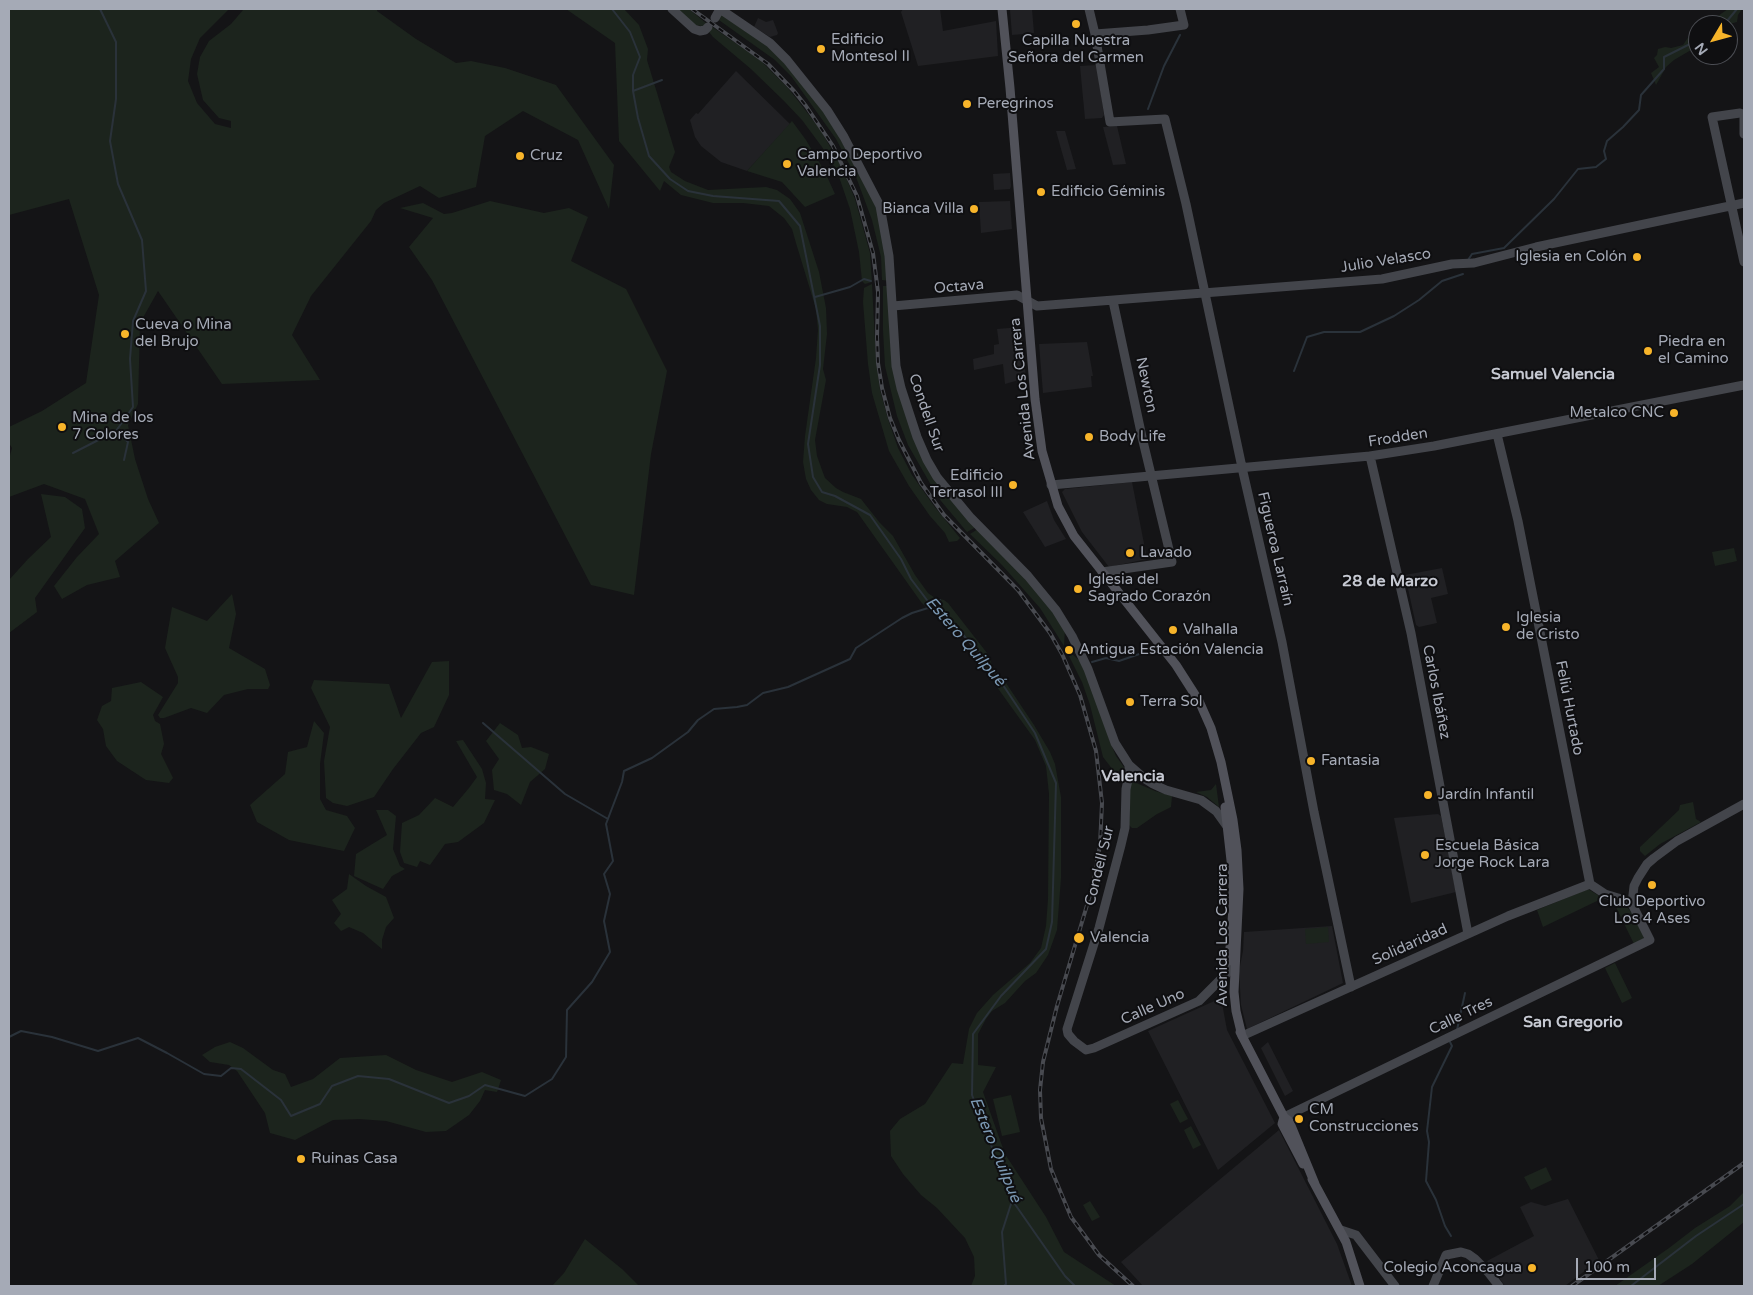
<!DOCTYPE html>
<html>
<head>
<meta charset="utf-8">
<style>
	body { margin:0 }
	#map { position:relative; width:1753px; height:1295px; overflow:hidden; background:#141416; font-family:"Varela Round",sans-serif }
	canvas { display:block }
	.frame { position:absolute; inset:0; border:10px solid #a5aab6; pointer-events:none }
	.north { position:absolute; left:1688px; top:15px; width:50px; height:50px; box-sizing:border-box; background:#0f0f11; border:1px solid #4b4d53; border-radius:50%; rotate:233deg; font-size:14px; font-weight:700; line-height:20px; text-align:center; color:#a5aab6 }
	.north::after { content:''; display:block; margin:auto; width:18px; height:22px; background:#f7b42a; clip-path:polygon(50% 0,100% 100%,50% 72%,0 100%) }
	.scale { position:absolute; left:1576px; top:1258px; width:80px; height:22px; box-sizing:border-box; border:2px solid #a5aab6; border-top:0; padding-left:6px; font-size:15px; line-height:18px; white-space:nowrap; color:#a5aab6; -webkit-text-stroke:4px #0f0f11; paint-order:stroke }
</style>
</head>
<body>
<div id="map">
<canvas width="1753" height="1295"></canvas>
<div class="frame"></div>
<div class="north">N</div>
<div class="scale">100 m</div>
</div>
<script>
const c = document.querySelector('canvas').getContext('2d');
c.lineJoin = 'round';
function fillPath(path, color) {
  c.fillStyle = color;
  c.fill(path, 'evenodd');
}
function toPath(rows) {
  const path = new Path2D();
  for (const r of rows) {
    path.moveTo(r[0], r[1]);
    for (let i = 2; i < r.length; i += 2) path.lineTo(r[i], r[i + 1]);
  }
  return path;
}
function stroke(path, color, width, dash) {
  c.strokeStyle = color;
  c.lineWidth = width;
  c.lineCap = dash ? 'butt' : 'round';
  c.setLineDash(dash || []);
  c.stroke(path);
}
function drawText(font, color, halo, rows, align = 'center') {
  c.font = font + ' "Varela Round",sans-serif';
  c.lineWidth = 4;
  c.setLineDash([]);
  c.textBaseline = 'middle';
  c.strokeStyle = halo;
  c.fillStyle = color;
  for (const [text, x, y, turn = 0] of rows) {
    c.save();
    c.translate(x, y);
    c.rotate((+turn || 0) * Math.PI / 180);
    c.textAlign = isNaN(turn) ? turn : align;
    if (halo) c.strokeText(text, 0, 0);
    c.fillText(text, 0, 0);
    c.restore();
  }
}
const built = toPath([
	[903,9,940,9,943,31,996,21,998,56,918,66,901,12],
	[1032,9,1034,33,1012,35,1010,10],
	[758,18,766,22,773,20,778,33,777,35,770,37,754,27],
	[1097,65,1104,115,1102,118,1085,119,1080,66],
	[736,71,790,124,747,171,721,162,701,146,695,137,690,120,696,113,698,114],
	[1117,126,1126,164,1113,165,1103,127],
	[1056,131,1065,131,1076,169,1067,170],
	[1010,173,1011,186,1010,189,994,190,993,174],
	[1010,201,1012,229,981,233,979,202],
	[1021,327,1026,378,1005,384,1003,364,974,370,973,359,994,354,994,345,999,344,997,329],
	[1087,342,1093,376,1091,376,1092,387,1043,393,1039,344],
	[1132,482,1147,559,1109,567,1082,532,1062,492,1065,489],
	[1047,501,1054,520,1066,539,1045,547,1023,512],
	[1442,568,1448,594,1431,598,1437,623,1419,627,1416,625,1405,575],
	[1438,814,1441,816,1456,892,1411,903,1394,818],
	[1332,926,1343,983,1247,1029,1241,1005,1239,971,1243,951,1244,932],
	[1221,998,1227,1030,1275,1123,1218,1170,1148,1031],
	[1268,1042,1293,1091,1285,1096,1261,1048],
	[1279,1130,1337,1244,1352,1286,1143,1286,1121,1262],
	[1568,1199,1599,1260,1565,1286,1505,1286,1487,1261,1534,1236,1520,1207,1531,1202,1545,1206]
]);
const green = toPath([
	[9,9,229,9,200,38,191,59,188,81,197,103,215,124,231,128,231,121,219,118,203,100,197,74,200,57,209,41,231,24,243,10,242,9,377,9,377,11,416,39,456,63,471,61,505,68,556,85,614,165,609,209,578,140,523,111,485,136,476,187,439,198,420,186,384,203,376,210,371,221,311,296,292,335,320,380,222,384,158,291,140,323,138,404,128,425,135,459,148,499,159,523,115,561,120,577,87,585,62,599,54,586,77,557,99,534,85,499,44,484,9,497,9,459,12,448,9,443,9,427,42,411,86,383,99,295,69,199,9,215],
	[566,9,624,9,639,25,648,49,647,60,675,152,669,167,671,172,685,181,708,190,766,187,777,190,790,199,800,213,819,272,826,308,827,334,823,369,826,380,815,440,817,456,822,470,825,478,836,488,843,492,861,499,880,523,893,536,915,575,928,593,935,598,944,600,948,603,987,653,994,669,1006,683,1034,725,1050,752,1055,764,1061,797,1061,878,1057,930,1048,955,1036,973,1025,981,1005,1003,992,1011,986,1019,978,1034,978,1065,996,1067,983,1092,1005,1154,1046,1217,1064,1252,1116,1286,971,1286,975,1276,974,1257,965,1238,937,1208,921,1195,903,1174,891,1156,890,1131,900,1119,925,1104,952,1063,963,1064,969,1029,977,1013,993,995,1030,963,1041,948,1046,926,1048,899,1049,794,1046,766,1035,740,984,669,972,647,950,620,942,612,926,607,921,602,857,512,847,507,827,504,819,500,811,490,806,479,803,462,805,436,816,358,818,330,816,309,796,243,792,229,784,218,769,206,743,203,713,203,681,195,664,181,660,191,619,141,615,43],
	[677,9,689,9,707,24,703,26,693,25],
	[1728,9,1742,9,1738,15,1737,22,1726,25,1705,25],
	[722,13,767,43,821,106,877,203,890,281,882,280,881,257,872,220,856,177,836,139,791,76,775,60,716,18],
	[711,26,760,60,788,88,820,129,842,168,855,199,870,253,872,282,865,284,862,281,859,252,850,209,837,171,822,147,802,120,784,101,751,69,713,37,709,32],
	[1698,29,1698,50,1691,50,1674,60,1666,67,1656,85,1651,73,1659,67,1654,58,1657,55,1658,49,1665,47,1671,48,1683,45,1693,30],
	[792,121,806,140,825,172,835,194,805,207,782,182,747,171],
	[490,201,544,213,569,208,588,217,571,261,626,289,667,371,651,454,634,595,591,585,432,280,409,247,433,218,400,208,423,203,444,214,452,213],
	[872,284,876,360,880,390,888,419,898,448,912,475,934,506,960,538,957,541,949,542,945,533,930,516,909,486,889,451,872,393,868,364,863,302,864,288],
	[883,286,891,286,891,331,921,452,976,527,967,532,941,501,931,485,908,445,897,416,885,366,883,330],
	[41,494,65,497,82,509,85,528,35,598,37,612,9,633,9,580,28,559,51,537],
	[978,529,1018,567,1065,628,1064,646,1040,608,1002,565,970,534],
	[1734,548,1737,561,1715,566,1712,552],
	[232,594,236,614,229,648,265,669,270,685,268,689,248,689,224,695,207,713,191,708,164,718,160,718,158,715,178,683,178,677,165,648,172,607,207,621],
	[1072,654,1082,663,1097,699,1110,742,1116,756,1126,770,1123,783,1103,757,1090,705,1082,682,1069,656],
	[449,661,449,695,434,727,421,733,393,769,374,797,347,806,333,803,326,798,324,761,330,727,311,688,314,680,389,684,401,718,432,662],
	[141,682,163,697,153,715,155,721,160,724,164,744,161,754,173,778,169,783,146,780,117,761,106,746,103,729,97,720,102,706,111,701,112,688],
	[314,721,324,733,320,764,320,799,326,810,347,816,355,828,344,851,289,840,257,822,250,805,285,774,288,752,307,747],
	[500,723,518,735,522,748,531,747,549,754,545,769,530,782,521,805,507,794,494,790,492,770,499,759,486,741],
	[463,740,482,769,486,783,485,799,495,800,484,823,458,842,445,844,430,865,420,861,417,867,404,863,400,852,402,823,419,815,435,798,453,807,469,788,477,777,456,741],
	[1134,782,1155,791,1172,796,1171,807,1157,814,1137,828,1132,828,1129,825,1130,783],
	[1216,784,1219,807,1207,797,1196,792,1211,790],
	[1693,802,1696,819,1701,822,1660,844,1645,856,1640,851,1640,847,1679,810,1680,805],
	[376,810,388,810,396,816,393,849,400,866,405,869,392,876,383,889,354,876,356,854,387,835],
	[349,874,366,886,386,897,394,918,386,927,382,940,382,949,363,933,349,927,341,931,334,923,341,914,332,900,347,889],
	[1588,889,1601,897,1599,900,1543,927,1537,910],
	[1612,899,1627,907,1632,913,1644,936,1643,939,1634,944],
	[1328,927,1329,942,1306,944,1305,929],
	[1615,963,1632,998,1622,1003,1605,968],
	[230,1042,243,1048,273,1070,285,1074,291,1087,313,1079,340,1058,386,1055,416,1070,452,1082,482,1072,501,1080,497,1092,485,1090,480,1101,469,1115,446,1131,426,1132,386,1121,359,1119,333,1120,295,1140,270,1133,265,1113,237,1071,229,1065,210,1062,202,1055,215,1047],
	[1011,1095,1020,1132,1002,1136,993,1099],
	[1178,1100,1188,1119,1180,1123,1170,1104],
	[1191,1126,1201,1145,1193,1149,1184,1130],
	[1546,1167,1552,1180,1531,1190,1524,1177],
	[1744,1192,1744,1222,1692,1264,1658,1286,1615,1286,1669,1248,1695,1228,1730,1206],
	[1090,1201,1100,1217,1092,1221,1083,1205],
	[585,1239,622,1269,639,1286,552,1286,564,1273]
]);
const stream = toPath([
	[612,9,630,32,640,57,633,75,633,91,638,118,649,156,670,179,688,191,713,196,779,201,800,226,820,326,820,365,808,444,813,477,822,492,835,496,870,515,901,559,911,579,936,612,959,630,993,670,1035,733,1056,783,1052,922,1046,949,1001,996,973,1034,972,1095,1012,1200,1065,1276,1075,1286],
	[1719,25,1727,21,1737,9],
	[633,91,662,80],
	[1148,109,1164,66,1180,35],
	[1468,260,1472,254,1504,248,1554,199,1578,169,1596,167,1606,159,1604,151,1607,141,1623,127,1639,110,1641,95,1664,69,1664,57,1698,40],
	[815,297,850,287,864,279,871,281],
	[1294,371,1307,337,1324,332,1360,332,1394,316,1419,300,1442,281,1463,274],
	[116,431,128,442,124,460],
	[73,453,116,431,133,407,130,359,133,321,146,291,142,240,118,184,110,141,116,99,116,42,100,9],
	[1092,662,1106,658,1119,661,1151,650],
	[483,723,565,794,608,819],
	[1457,1030,1465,993],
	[9,1037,21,1031,52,1037,98,1051,138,1038,167,1053,204,1074,221,1076,231,1068,241,1069,281,1100,291,1116,320,1104,332,1086,358,1076,389,1079,449,1103,469,1096,485,1085,525,1096,552,1079,566,1057,567,1010,592,982,610,952,604,921,610,894,604,874,613,861,606,824,622,782,624,771,652,758,688,732,698,720,714,709,737,707,747,705,763,693,788,687,850,659,856,648,902,618,912,613,928,608,936,612,940,600],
	[1449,1040,1452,1046,1432,1087,1427,1131,1429,1142,1426,1181,1436,1200,1445,1226,1451,1236],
	[1004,1286,1006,1284,1002,1232,1012,1201],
	[1631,1286,1696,1236,1744,1204]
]);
const secondary = toPath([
	[672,9,694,29,700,31,705,30,708,27],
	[1089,9,1095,34,1110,122,1165,119,1186,204,1243,472,1282,642,1314,812,1351,987],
	[715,18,720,9,770,43,787,60,827,110,844,137,880,206,889,256,896,366,901,388,917,437,927,460,937,477,971,518,1028,576,1056,610,1072,636,1088,669,1115,743,1129,765,1145,779,1153,784,1166,790,1201,800,1216,811,1226,825],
	[1095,34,1148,30,1184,25,1180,9],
	[1744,114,1744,134],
	[1744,115,1740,113,1712,117,1744,262],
	[893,306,1017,295,1037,306,1382,279,1452,264,1474,263,1536,247,1744,203],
	[1497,434,1518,521,1590,884,1605,894,1618,898,1632,904],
	[1370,456,1411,633,1468,934],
	[1051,485,1370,456,1434,446,1744,385],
	[1102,572,1172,562,1142,437,1113,301],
	[1129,765,1129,775,1126,789,1125,828,1121,845,1099,928,1067,1029,1068,1034,1074,1041,1086,1050,1094,1048,1199,1001,1234,966],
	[1632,904,1634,886,1638,878,1647,864,1654,858,1677,841,1744,804],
	[1242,1036,1508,916,1590,884],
	[1284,1117,1650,940,1632,904],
	[1341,1230,1356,1235,1395,1286],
	[1433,1286,1446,1255,1461,1252,1468,1254,1475,1259,1488,1272,1499,1286]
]);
const primary = toPath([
	[1002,9,1010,88,1035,399,1042,451,1058,506,1074,536,1176,665,1199,701,1211,728,1221,762,1233,820,1237,850,1239,889,1234,992,1236,1011,1242,1036],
	[1225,807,1233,878,1233,908,1229,961],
	[1240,1032,1284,1117,1289,1121,1292,1128,1315,1184],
	[1284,1117,1282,1124,1303,1164],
	[1312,1179,1346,1242,1360,1286]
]);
const rail = toPath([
	[692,9,768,64,794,91,806,106,833,146,857,196,873,253,878,292,877,337,878,363,882,388,890,418,899,440,921,483,944,515,1018,590,1050,633,1062,654,1080,695,1096,751,1102,803,1100,845,1093,885,1057,1006,1043,1062,1040,1090,1041,1118,1051,1169,1071,1217,1099,1255,1133,1286],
	[1572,1286,1744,1163]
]);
const markers = [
	[1076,24,5,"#f7b42a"],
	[821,49,5,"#f7b42a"],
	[967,104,5,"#f7b42a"],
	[520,156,5,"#f7b42a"],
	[787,164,5,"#f7b42a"],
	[1041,192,5,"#f7b42a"],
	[974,209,5,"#f7b42a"],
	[1637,257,5,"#f7b42a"],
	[125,334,5,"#f7b42a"],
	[1648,351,5,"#f7b42a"],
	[1674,413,5,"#f7b42a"],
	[62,427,5,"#f7b42a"],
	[1089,437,5,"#f7b42a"],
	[1013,485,5,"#f7b42a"],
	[1130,553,5,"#f7b42a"],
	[1078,589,5,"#f7b42a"],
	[1506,627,5,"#f7b42a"],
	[1173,630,5,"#f7b42a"],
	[1069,650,5,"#f7b42a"],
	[1130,702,5,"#f7b42a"],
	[1311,761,5,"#f7b42a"],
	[1428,795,5,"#f7b42a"],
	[1425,855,5,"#f7b42a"],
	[1652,885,5,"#f7b42a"],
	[1079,938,6,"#f7b42a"],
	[1299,1119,5,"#f7b42a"],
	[301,1159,5,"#f7b42a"],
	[1532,1268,5,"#f7b42a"]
];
const poiNames = [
	["Edificio",831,40],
	["Montesol II",831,57],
	["Capilla Nuestra",1076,41,"center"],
	["Señora del Carmen",1076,58,"center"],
	["Peregrinos",977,104],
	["Campo Deportivo",797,155],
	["Valencia",797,172],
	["Cruz",530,156],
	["Edificio Géminis",1051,192],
	["Bianca Villa",964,209,"right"],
	["Iglesia en Colón",1627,257,"right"],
	["Cueva o Mina",135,325],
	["del Brujo",135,342],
	["Piedra en",1658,342],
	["el Camino",1658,359],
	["Metalco CNC",1664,413,"right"],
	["Mina de los",72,418],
	["7 Colores",72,435],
	["Body Life",1099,437],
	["Edificio",1003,476,"right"],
	["Terrasol III",1003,493,"right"],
	["Lavado",1140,553],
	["Iglesia del",1088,580],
	["Sagrado Corazón",1088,597],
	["Iglesia",1516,618],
	["de Cristo",1516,635],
	["Valhalla",1183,630],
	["Antigua Estación Valencia",1079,650],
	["Terra Sol",1140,702],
	["Fantasia",1321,761],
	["Jardín Infantil",1438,795],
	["Escuela Básica",1435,846],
	["Jorge Rock Lara",1435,863],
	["Club Deportivo",1652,902,"center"],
	["Los 4 Ases",1652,919,"center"],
	["Valencia",1090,938],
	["CM",1309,1110],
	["Construcciones",1309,1127],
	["Ruinas Casa",311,1159],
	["Colegio Aconcagua",1522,1268,"right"]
];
const streetNames = [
	["Julio Velasco",1386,261,-9],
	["Octava",959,287,-5],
	["Newton",1146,385,78],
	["Avenida Los Carrera",1023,389,-96],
	["Condell Sur",926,413,71],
	["Frodden",1398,438,-9],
	["Figueroa Larraín",1275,549,77],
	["Carlos Ibáñez",1436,692,79],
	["Feliú Hurtado",1569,708,79],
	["Condell Sur",1100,866,-76],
	["Avenida Los Carrera",1223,935,-90],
	["Solidaridad",1410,945,-24],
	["Calle Uno",1153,1007,-24],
	["Calle Tres",1461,1016,-26]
];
const neighbourhoodNames = [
	["Samuel Valencia",1553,375],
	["28 de Marzo",1390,582],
	["Valencia",1133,777],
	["San Gregorio",1573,1023]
];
const waterNames = [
	["Estero Quilpué",965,642,49],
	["Estero Quilpué",995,1150,68]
];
fillPath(built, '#202023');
fillPath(green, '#1c241d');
stroke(stream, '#2a323a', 2);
stroke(secondary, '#43454b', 9);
stroke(primary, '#51525a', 9);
stroke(rail, '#484a50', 4);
stroke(rail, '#0f0f11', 2, [5.5]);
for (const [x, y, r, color] of markers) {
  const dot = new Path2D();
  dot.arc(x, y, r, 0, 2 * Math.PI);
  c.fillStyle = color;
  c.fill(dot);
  stroke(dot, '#0f0f11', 2);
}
drawText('15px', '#a5aab6', '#0f0f11', poiNames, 'left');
drawText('15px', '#a5aab6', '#0f0f11', streetNames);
drawText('bold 16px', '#c6c9d2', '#0f0f11', neighbourhoodNames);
drawText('italic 16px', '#7b98b3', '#0f0f11', waterNames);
</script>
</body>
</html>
